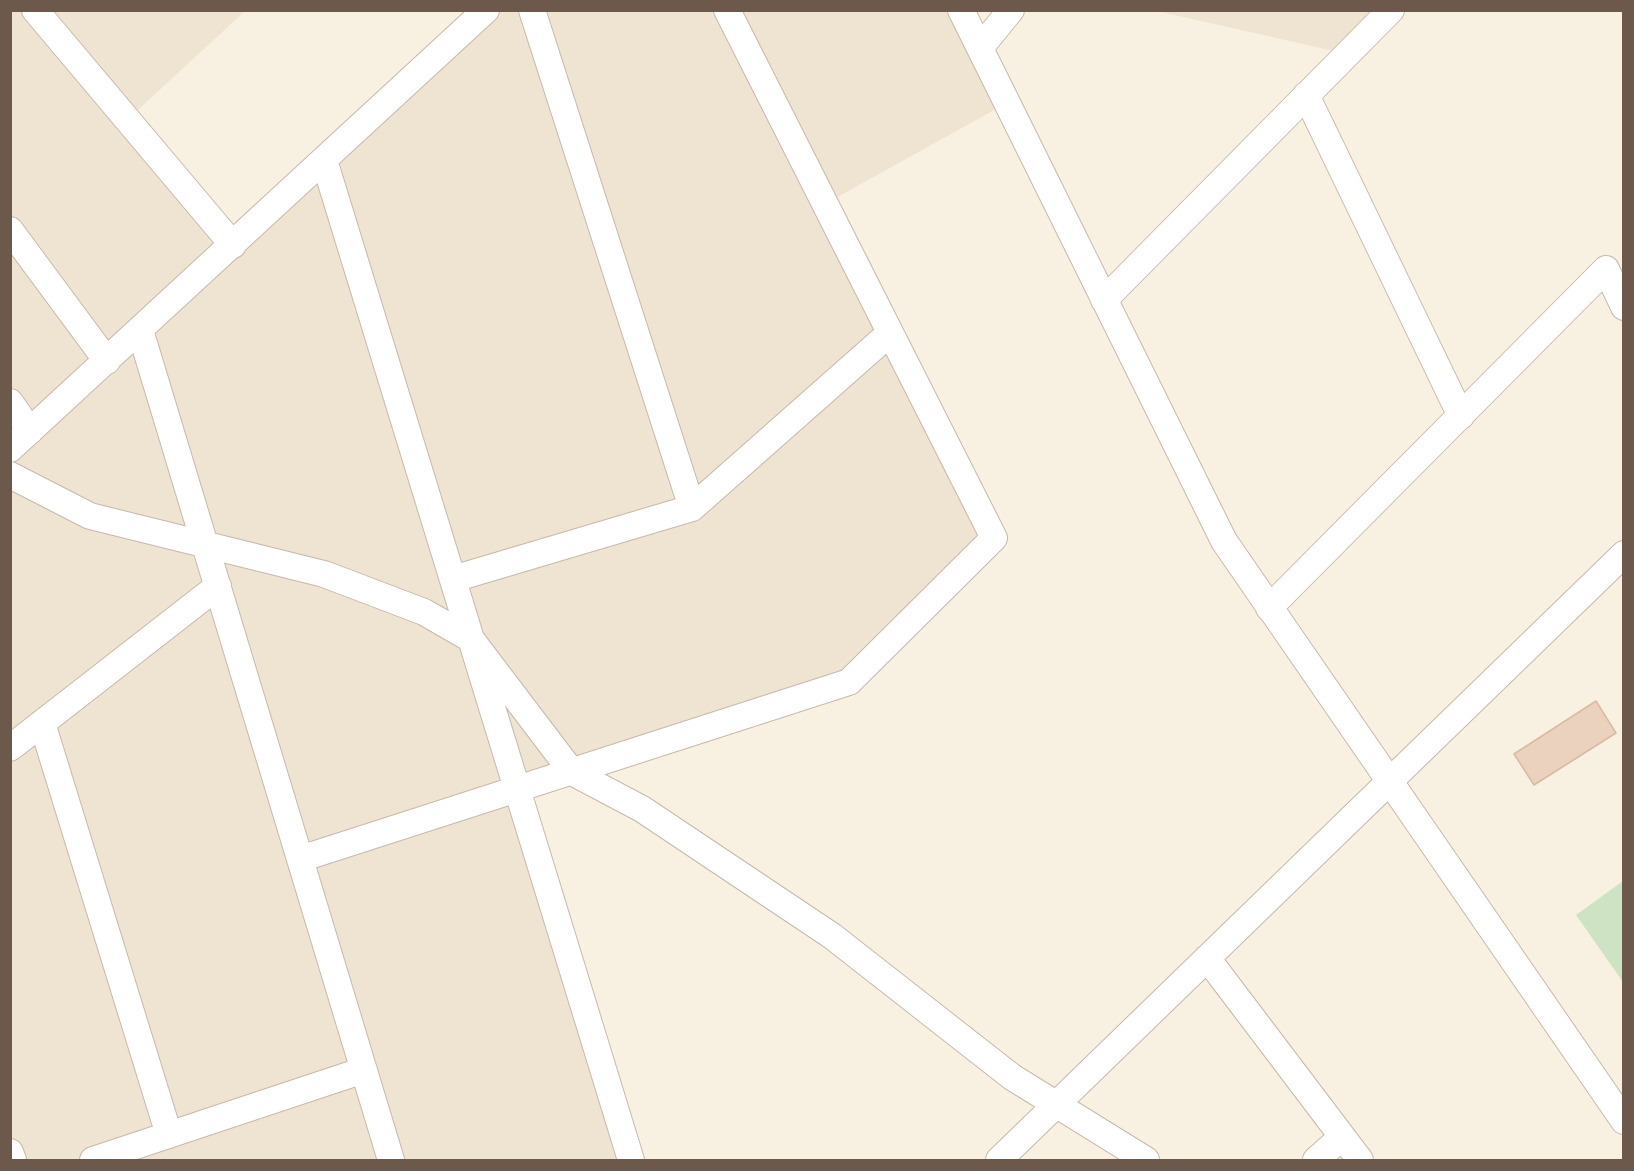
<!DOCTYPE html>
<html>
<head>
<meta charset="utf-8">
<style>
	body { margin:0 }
	#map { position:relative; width:1634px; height:1171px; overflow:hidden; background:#f8f1e2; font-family:Jost,sans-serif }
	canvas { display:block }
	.frame { position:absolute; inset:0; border:12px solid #6c594c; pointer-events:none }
</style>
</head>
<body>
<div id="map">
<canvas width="1634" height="1171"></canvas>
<div class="frame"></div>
</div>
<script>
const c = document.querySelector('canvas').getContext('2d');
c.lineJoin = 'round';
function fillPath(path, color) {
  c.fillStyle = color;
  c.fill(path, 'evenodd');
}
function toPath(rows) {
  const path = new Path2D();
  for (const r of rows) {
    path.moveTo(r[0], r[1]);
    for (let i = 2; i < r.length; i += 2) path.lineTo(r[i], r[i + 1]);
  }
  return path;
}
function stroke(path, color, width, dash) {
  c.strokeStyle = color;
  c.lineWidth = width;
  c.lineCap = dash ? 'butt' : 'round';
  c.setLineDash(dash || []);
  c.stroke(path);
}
const residential = toPath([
	[10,11,245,11,127,120,233,244,486,11,961,11,1007,103,825,204,994,538,849,682,517,789,631,1160,11,1160],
	[1157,11,1391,11,1347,54]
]);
const green = toPath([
	[1623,881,1623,982,1576,915]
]);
const building = toPath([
	[1596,701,1616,733,1534,785,1514,754,1596,701]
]);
const street = toPath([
	[35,10,233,245],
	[532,10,692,508],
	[961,10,1224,541,1624,1121],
	[980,48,1011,10],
	[1306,95,1461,416],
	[324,160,631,1160],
	[10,230,107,361],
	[1104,300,1391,10],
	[140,330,391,1160],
	[10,402,30,431],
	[10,449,486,10],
	[10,475,90,516,324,574,424,612,471,639,572,772,642,809,832,936,1012,1077,1146,1160],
	[453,579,692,508,890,333],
	[1269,608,1606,269,1624,307],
	[42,723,169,1135],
	[10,748,218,586],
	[300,859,849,682,994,538,727,10],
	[1207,958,1360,1160],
	[10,1152,13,1160],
	[93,1160,364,1070],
	[999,1160,1624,554],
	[1316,1160,1342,1137]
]);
fillPath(residential, '#efe3d2');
fillPath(green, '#cee3c3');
fillPath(building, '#ead2be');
stroke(building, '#dabaa0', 1.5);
stroke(street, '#c7b9ab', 28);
stroke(street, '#fff', 26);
</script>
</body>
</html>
